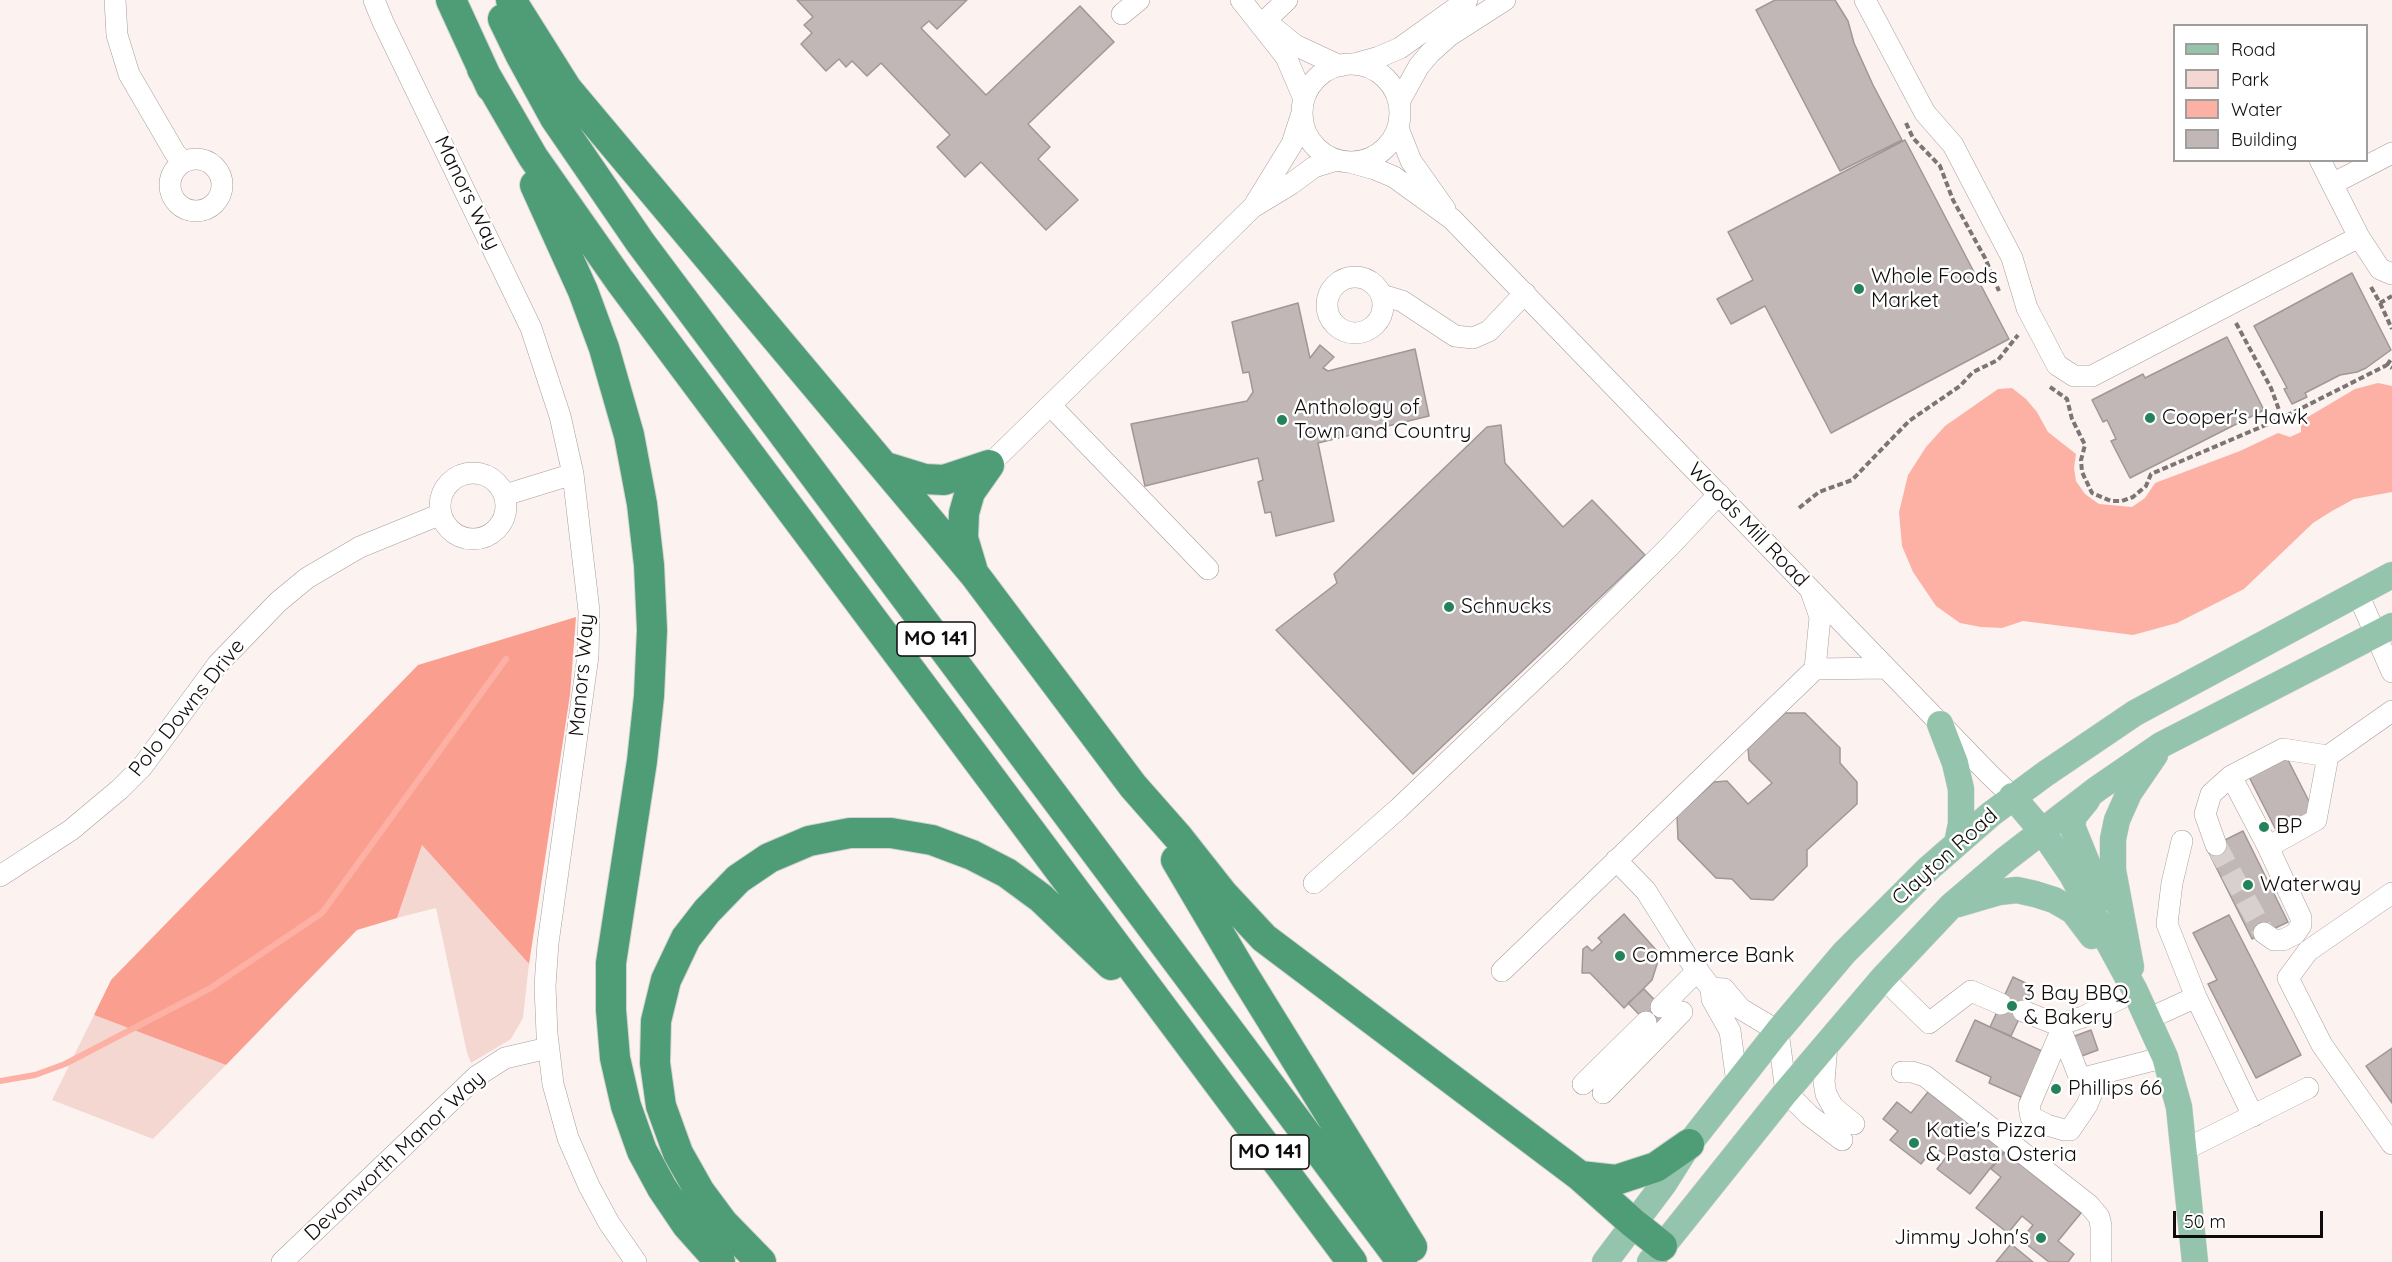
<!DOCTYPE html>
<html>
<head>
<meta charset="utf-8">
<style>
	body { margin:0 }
	#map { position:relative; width:2392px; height:1262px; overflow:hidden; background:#fcf3f1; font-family:Quicksand,sans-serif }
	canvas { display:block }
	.legend { position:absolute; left:2173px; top:24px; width:195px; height:138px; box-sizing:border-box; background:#fff; border:2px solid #9f9e9d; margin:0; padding:8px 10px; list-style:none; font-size:18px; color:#0f0c0b }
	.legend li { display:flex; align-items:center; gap:12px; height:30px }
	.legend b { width:30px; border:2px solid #9f9e9d }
	.scale { position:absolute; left:2173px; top:1211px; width:150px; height:27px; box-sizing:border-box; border:3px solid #0f0c0b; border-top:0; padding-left:8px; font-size:18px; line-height:21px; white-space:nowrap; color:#0f0c0b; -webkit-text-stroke:4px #fff; paint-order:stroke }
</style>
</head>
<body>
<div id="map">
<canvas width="2392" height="1262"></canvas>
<ul class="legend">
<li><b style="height:8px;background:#95c4ad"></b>Road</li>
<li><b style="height:16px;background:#f5d7d2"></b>Park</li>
<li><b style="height:16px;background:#fcb1a4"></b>Water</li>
<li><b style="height:16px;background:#c0b7b6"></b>Building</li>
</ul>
<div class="scale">50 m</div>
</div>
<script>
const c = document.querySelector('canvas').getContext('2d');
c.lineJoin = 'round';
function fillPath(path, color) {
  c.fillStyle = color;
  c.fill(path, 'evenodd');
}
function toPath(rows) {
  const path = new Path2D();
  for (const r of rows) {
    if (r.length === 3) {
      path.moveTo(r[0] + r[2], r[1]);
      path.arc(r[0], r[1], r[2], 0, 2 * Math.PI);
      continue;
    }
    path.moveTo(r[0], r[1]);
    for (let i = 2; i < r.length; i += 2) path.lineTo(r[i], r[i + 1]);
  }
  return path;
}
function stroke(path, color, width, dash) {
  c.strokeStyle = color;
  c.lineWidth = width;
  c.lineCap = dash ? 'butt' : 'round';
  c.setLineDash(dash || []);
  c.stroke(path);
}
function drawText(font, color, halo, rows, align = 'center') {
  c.font = font + ' Quicksand,sans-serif';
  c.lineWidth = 5;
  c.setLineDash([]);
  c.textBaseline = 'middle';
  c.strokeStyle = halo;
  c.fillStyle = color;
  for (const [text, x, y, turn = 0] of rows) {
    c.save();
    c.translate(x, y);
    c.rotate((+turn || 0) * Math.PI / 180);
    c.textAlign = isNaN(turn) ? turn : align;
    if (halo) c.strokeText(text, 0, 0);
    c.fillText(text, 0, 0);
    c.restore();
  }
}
const green = toPath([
	[422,845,529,964,523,1018,511,1039,471,1063,467,1053,436,908,397,918],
	[94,1015,226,1065,153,1139,52,1100]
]);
const forest = toPath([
	[576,617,570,695,529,964,422,845,397,918,357,930,226,1065,94,1015,111,980,418,665]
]);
const water = toPath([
	[2378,383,2392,386,2392,492,2354,499,2332,511,2313,523,2244,589,2177,623,2133,635,2023,621,2002,628,1981,627,1960,623,1936,606,1913,572,1902,546,1899,512,1908,475,1926,447,1945,426,1998,389,2012,388,2026,399,2037,412,2048,432,2076,454,2074,468,2076,481,2085,494,2099,504,2132,507,2145,498,2155,483,2240,451,2278,433,2290,437,2301,432,2301,421,2355,389]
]);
const stream = toPath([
	[0,1081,35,1075,65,1064,209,989,322,913,506,659]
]);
const building = toPath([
	[797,0,967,0,937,29,929,21,921,28,986,95,1080,6,1114,42,1028,124,1050,147,1038,159,1078,200,1046,230,981,162,965,177,937,147,950,135,881,63,867,76,852,61,846,67,839,59,826,71,801,44,812,33,804,25,813,17,797,0],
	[1775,0,1835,0,1848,21,1854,43,1873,85,1902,140,1840,171,1756,10,1775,0],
	[1905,140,2009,339,1831,433,1765,306,1731,324,1717,299,1753,280,1728,232,1905,140],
	[2352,273,2391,350,2366,368,2357,372,2340,375,2305,393,2307,397,2292,404,2284,389,2287,388,2254,326,2352,273],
	[1298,303,1310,358,1320,345,1334,357,1323,368,1328,371,1415,349,1429,416,1318,443,1334,521,1276,536,1271,512,1265,513,1258,482,1263,480,1258,458,1145,486,1131,424,1247,401,1253,392,1249,372,1243,373,1232,322,1298,303],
	[2227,337,2264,410,2130,478,2111,441,2116,439,2107,420,2103,422,2092,400,2143,374,2145,378,2227,337],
	[1501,425,1505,463,1563,527,1592,500,1645,555,1413,774,1276,630,1337,583,1334,574,1487,427,1501,425],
	[1785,713,1805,713,1840,748,1840,763,1857,782,1857,804,1807,850,1807,866,1773,900,1751,899,1732,879,1716,878,1678,839,1677,816,1714,782,1727,781,1748,804,1772,783,1749,760,1748,748,1785,713],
	[2284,752,2316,815,2278,834,2246,771,2284,752],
	[2243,831,2288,922,2252,939,2207,849,2243,831],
	[1624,914,1657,951,1658,961,1652,980,1624,1008,1590,973,1582,973,1583,949,1587,946,1592,951,1602,942,1598,938,1624,914],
	[2229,915,2301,1055,2256,1078,2208,984,2217,980,2193,933,2229,915],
	[2013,977,2034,987,2011,1036,1990,1027,2013,977],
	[1644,989,1674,1020,1659,1035,1628,1003,1644,989],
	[1975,1020,2059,1059,2024,1102,2020,1100,2021,1097,1989,1083,1991,1077,1956,1061,1975,1020],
	[2091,1030,2098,1050,2079,1057,2072,1037,2091,1030],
	[2392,1048,2392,1103,2366,1066,2392,1048],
	[1928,1092,2004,1151,1970,1194,1937,1169,1947,1156,1934,1147,1921,1164,1890,1140,1898,1131,1883,1119,1897,1102,1911,1113,1928,1092],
	[2005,1152,2081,1213,2058,1241,2074,1254,2068,1262,2049,1262,2021,1240,2033,1225,2022,1216,2008,1233,1976,1208,2001,1177,1991,1169,2005,1152],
	[2011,1244,2033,1262,1996,1262,2011,1244]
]);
const minorTunnel = toPath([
	[2216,845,2264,933]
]);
const path = toPath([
	[1906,123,1913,138,1940,166,1953,200,1985,258,1999,291],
	[2371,287,2380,303,2392,296],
	[2380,303,2392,329],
	[2236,323,2271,388,2282,418],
	[2387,365,2392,358],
	[2050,387,2067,399,2072,419,2085,445,2081,460,2082,472,2092,493,2111,501,2122,501,2133,497,2146,486,2151,474,2282,418,2387,365,2392,368],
	[1799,508,1819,492,1852,480,1909,421,1960,386,1973,372,1998,360,2018,335]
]);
const minor = toPath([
	[115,0,117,35,129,74,175,153,183,162],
	[374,0,383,22,531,328,560,416,573,474,589,611,588,656,548,943,545,986,547,1034,553,1084,568,1138,589,1186,609,1223,636,1262],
	[1241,0,1286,57,1304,99],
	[1865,0,1925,113,1953,145,2012,258,2027,308,2057,365,2074,376,2092,376,2359,237,2380,269,2392,274],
	[1122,14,1139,0],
	[1265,21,1287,0],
	[1274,28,1295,45,1340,66],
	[1354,64,1379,57,1400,48,1467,0],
	[1351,113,49],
	[1399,102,1419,66,1430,53,1449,36,1505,0],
	[1398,128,1411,161,1445,209],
	[196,185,26],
	[2320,160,2359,237],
	[1349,162,1375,169,1394,177,1452,219,1989,774,2012,796],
	[2332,184,2392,153],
	[1255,204,1292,144,1302,113],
	[1355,305,28],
	[1382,295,1402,301,1455,336,1473,338,1489,331,1525,293],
	[1051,406,1208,569],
	[989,465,1253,207,1291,184,1314,167,1337,160],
	[473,506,33],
	[505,495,573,474],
	[2358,594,2392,672],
	[1815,669,1886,668],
	[2231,776,2268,847],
	[2182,841,2172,883,2167,924,2196,997,2253,1116],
	[2216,845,2205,814,2211,794,2231,776,2283,749,2328,756],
	[1616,860,1646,891,1688,958,1711,988],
	[0,876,71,830,120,789,142,767,218,664,278,602,307,578,360,547,441,514],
	[1314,883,1398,809,1561,654,1670,546,1719,494],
	[2392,893,2308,951,2288,978,2322,1045,2392,1144],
	[2264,933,2274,940,2283,940,2295,934,2301,925,2301,918,2268,847,2316,820,2328,756,2392,711],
	[1502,971,1815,669,1820,617,1812,594],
	[1883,978,1929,1023,1971,991,2001,1004],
	[1711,988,1724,989,1741,1009,1778,1031,1786,1092,1809,1115,1842,1140],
	[1711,988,1712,999,1730,1031,1737,1083],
	[1661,1007,1698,970],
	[2023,1011,2058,1025,2083,1017,2135,991],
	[2148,1019,2196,997],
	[2059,1025,2080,1079,2165,1057],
	[2061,1031,2029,1106,2031,1117,2047,1125,2064,1130,2070,1130,2087,1105,2099,1075],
	[1827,1045,1824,1082,1826,1094,1833,1107,1854,1124],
	[1902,1072,1912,1072,1925,1076,2089,1205,2099,1217,2101,1226,2101,1262],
	[1583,1084,1646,1022],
	[1603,1093,1682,1012],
	[2182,1151,2308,1088],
	[282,1262,477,1076,505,1058,548,1048]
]);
const major = toPath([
	[1940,724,1955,763,1961,789,1961,824,1957,843],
	[2012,796,2042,831,2072,875,2135,991,2165,1057,2179,1107,2195,1262],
	[2087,800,2074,816,2072,826,2094,880,2098,901],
	[1958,904,1999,892,2017,890,2035,894,2054,900,2073,911,2092,936],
	[2131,967,2113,870,2113,839,2117,820,2129,793,2155,755],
	[1605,1262,1663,1185,1689,1144,1778,1031,1844,953,1928,869,1991,814,2045,774,2135,713,2392,575],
	[1650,1262,1786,1092,1883,978,1951,906,2006,859,2097,789,2161,745,2392,626]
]);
const highway = toPath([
	[451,0,491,87],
	[511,0,567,89,974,574,1133,786,1178,837,1223,894,1264,938,1580,1176,1633,1223,1662,1246],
	[503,19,520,54,555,118,640,242,1402,1262],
	[482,69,533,157,620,281,1352,1262],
	[535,185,583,291,604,348,629,435,642,504,649,565,652,630,649,696,642,761,611,963,611,1010,615,1058,626,1106,642,1151,662,1188,687,1225,720,1262],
	[886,467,925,479,944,480,989,465],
	[972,568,963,538,964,513,970,492,989,465],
	[1176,860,1242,972,1412,1247],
	[1580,1176,1616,1180,1656,1167,1689,1144],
	[761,1262,723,1223,700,1192,678,1153,661,1106,655,1063,656,1021,666,980,686,938,707,911,738,879,769,858,809,841,850,833,891,833,932,840,972,855,1007,873,1041,898,1111,965]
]);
const markers = [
	[1859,289,6,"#238259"],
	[2150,418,6,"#238259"],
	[1282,420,6,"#238259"],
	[1449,607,6,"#238259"],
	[2264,827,6,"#238259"],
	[2248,885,6,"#238259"],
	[1620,956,6,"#238259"],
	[2012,1006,6,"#238259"],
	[2056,1089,6,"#238259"],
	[1914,1143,6,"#238259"],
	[2041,1238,6,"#238259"]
];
const shields = [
	[936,639,78],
	[1270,1152,78]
];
const shieldNames = [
	["MO 141",936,639],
	["MO 141",1270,1152]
];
const streetNames = [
	["Manors Way",467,193,64],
	["Woods Mill Road",1748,525,46],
	["Manors Way",582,675,-85],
	["Polo Downs Drive",187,708,-51],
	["Clayton Road",1945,857,-42],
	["Devonworth Manor Way",395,1156,-43]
];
const poiNames = [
	["Whole Foods",1871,277],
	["Market",1871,301],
	["Anthology of",1294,408],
	["Town and Country",1294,432],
	["Cooper's Hawk",2162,418],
	["Schnucks",1461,607],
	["BP",2276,827],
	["Waterway",2260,885],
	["Commerce Bank",1632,956],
	["3 Bay BBQ",2024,994],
	["& Bakery",2024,1018],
	["Phillips 66",2068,1089],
	["Katie's Pizza",1926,1131],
	["& Pasta Osteria",1926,1155],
	["Jimmy John's",2029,1238,"right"]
];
fillPath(green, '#f5d7d2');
fillPath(forest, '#fa9f8f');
fillPath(water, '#fcb1a4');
stroke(stream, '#fcb1a4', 6);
fillPath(building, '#c0b7b6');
stroke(building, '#a09796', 1.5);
stroke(minorTunnel, '#d8d0ce', 21, [21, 10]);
stroke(minor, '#a69e9c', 22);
stroke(major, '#d4d3d3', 27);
stroke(highway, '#d4d3d3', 32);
stroke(path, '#7b7574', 4, [6, 3]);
stroke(minor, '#fff', 21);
stroke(major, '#95c4ad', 26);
stroke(highway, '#4f9d77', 30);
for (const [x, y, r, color] of markers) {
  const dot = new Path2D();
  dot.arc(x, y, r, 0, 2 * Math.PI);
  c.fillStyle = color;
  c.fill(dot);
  stroke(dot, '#fff', 2);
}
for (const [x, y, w] of shields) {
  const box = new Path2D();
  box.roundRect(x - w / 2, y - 17, w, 34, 4.5);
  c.fillStyle = '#fff';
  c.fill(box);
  stroke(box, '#0f0c0b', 1.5);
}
drawText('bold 20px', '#0f0c0b', null, shieldNames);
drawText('21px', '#0f0c0b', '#fff', streetNames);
drawText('21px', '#0f0c0b', '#fff', poiNames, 'left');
</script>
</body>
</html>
